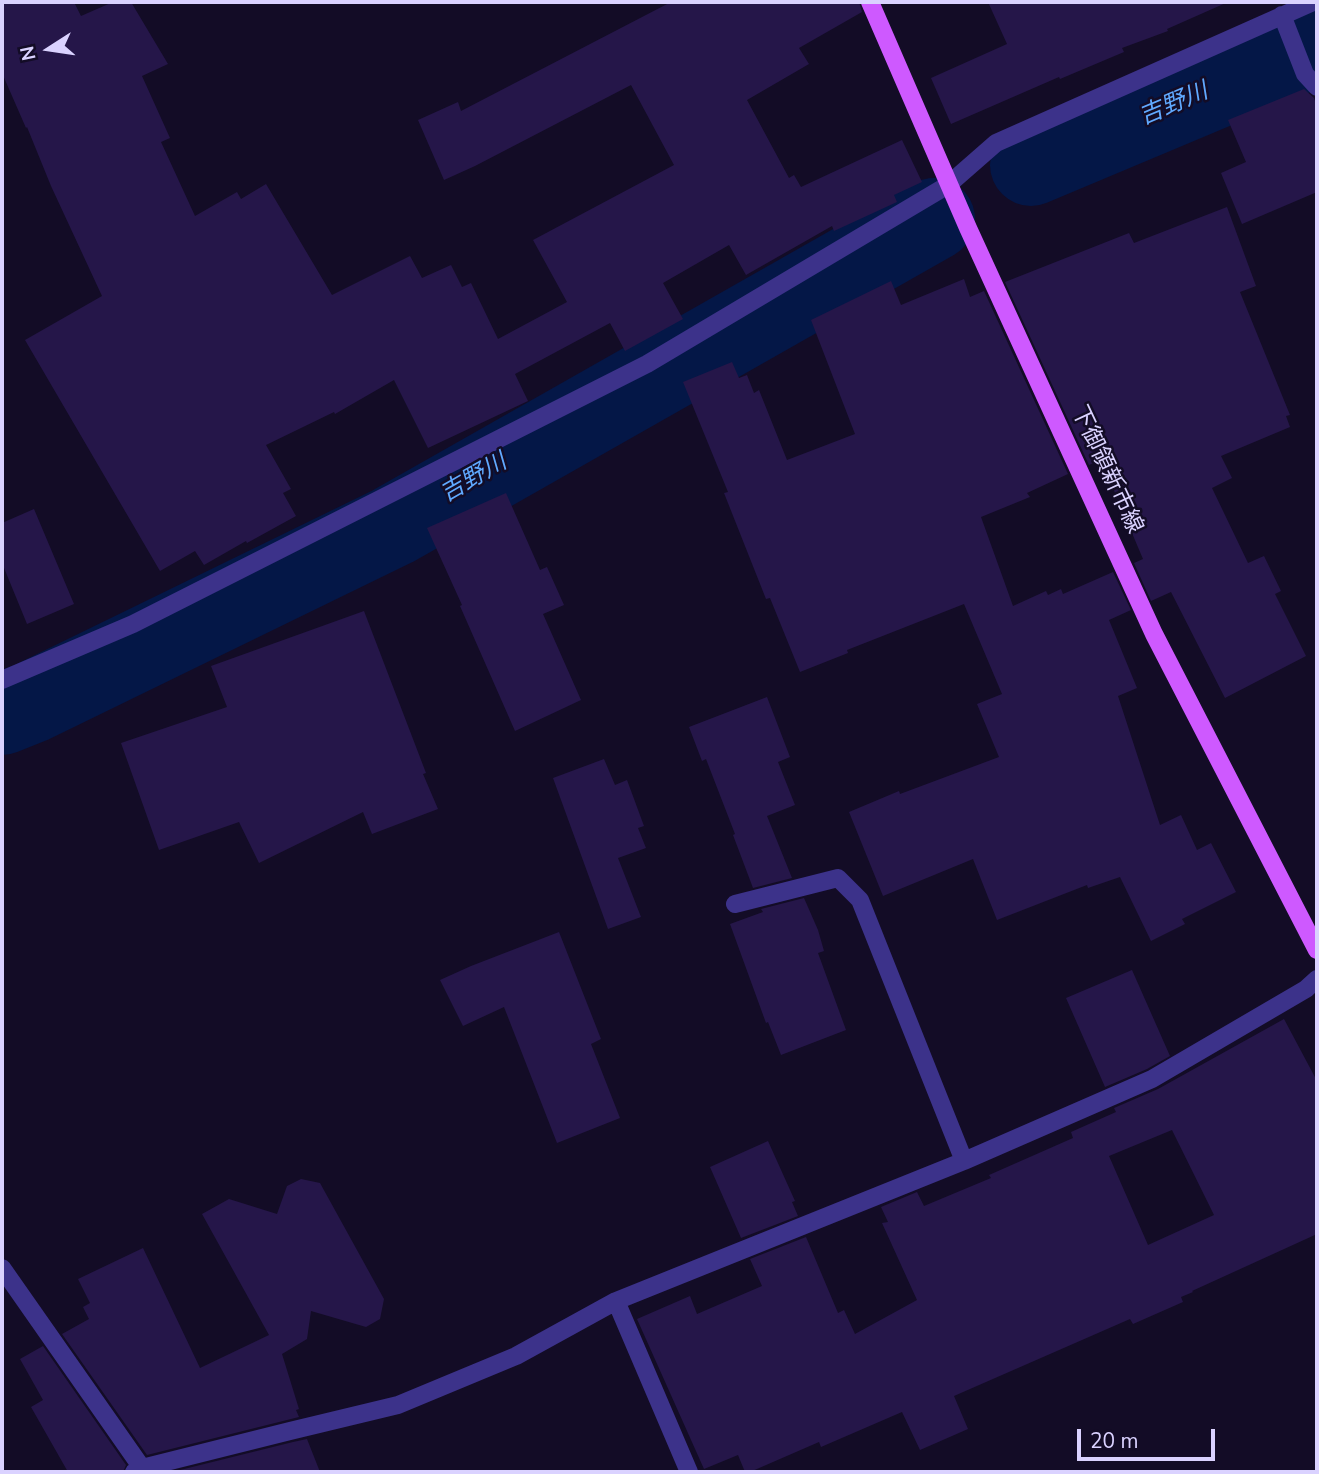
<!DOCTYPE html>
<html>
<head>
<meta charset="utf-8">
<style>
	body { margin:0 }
	#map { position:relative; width:1319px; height:1474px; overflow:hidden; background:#130c26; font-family:"Nunito Sans",sans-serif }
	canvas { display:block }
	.frame { position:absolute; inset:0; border:4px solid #dad2ff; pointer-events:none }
	.north { position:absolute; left:14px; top:14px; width:70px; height:70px; -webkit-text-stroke:5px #130c26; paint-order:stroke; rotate:258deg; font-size:19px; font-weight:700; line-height:28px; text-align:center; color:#dad2ff }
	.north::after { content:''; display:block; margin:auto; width:24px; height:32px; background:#dad2ff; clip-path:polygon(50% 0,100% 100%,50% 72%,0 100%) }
	.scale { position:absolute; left:1077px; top:1429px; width:138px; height:32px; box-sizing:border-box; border:4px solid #dad2ff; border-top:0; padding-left:9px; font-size:21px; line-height:24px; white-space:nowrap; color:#dad2ff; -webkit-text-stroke:5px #130c26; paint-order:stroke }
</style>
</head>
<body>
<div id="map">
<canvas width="1319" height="1474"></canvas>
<div class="frame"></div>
<div class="north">N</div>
<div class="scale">20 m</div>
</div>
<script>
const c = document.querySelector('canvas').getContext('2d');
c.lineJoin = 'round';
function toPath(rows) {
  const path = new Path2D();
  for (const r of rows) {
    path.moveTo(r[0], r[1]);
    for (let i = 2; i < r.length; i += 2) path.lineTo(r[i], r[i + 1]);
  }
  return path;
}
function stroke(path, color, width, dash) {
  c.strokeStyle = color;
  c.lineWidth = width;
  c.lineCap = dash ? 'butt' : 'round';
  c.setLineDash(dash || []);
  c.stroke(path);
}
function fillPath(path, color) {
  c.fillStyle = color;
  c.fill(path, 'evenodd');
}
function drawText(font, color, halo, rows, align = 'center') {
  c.font = font + ' "Nunito Sans","Noto Sans JP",sans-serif';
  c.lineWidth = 5;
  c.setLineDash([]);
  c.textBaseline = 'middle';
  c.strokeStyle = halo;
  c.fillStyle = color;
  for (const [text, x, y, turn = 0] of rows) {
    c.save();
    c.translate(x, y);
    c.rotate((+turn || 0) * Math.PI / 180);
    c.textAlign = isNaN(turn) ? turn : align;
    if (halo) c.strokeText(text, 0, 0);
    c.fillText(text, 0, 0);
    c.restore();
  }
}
const river = toPath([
	[1031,165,1317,45],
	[2,714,32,702,393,526,934,219]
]);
const building = toPath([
	[2,2,74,2,81,16,113,2,131,2,168,64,142,76,170,138,161,142,195,216,237,192,241,199,266,184,332,295,410,256,422,278,451,265,462,287,471,283,498,339,567,302,533,240,674,165,631,85,475,166,444,180,418,120,458,102,461,111,671,2,859,2,862,12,799,48,809,64,747,100,789,178,794,175,801,187,902,140,922,182,894,195,897,202,834,231,832,226,746,275,729,245,663,283,683,319,625,351,610,323,515,374,528,401,428,448,394,380,335,414,334,412,266,445,291,489,283,493,296,516,247,543,246,541,204,565,195,551,160,571,25,340,102,296,51,186,27,127,26,128,2,73],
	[988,2,1228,2,1167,29,1168,31,1122,48,1124,52,1060,79,1059,77,951,124,931,78,1007,44],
	[1304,89,1314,98,1317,107,1317,192,1242,224,1221,173,1246,162,1228,120],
	[1227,207,1256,286,1240,292,1290,415,1286,416,1290,427,1221,456,1232,478,1212,488,1248,563,1264,556,1281,591,1275,594,1306,656,1225,698,1171,592,1151,601,1134,563,1143,559,1101,460,1089,465,1005,282,1129,233,1134,243],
	[964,279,970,297,984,291,1068,474,1027,493,1030,497,981,517,1013,606,1046,591,1048,595,1061,589,1063,594,1113,572,1131,610,1109,620,1137,688,1118,696,1160,825,1181,815,1197,850,1211,843,1236,892,1182,919,1185,924,1151,941,1120,877,1088,888,1087,885,997,920,973,859,883,896,849,812,899,791,900,794,999,757,977,704,1002,694,964,604,847,650,848,653,800,672,770,598,766,599,724,493,728,492,683,382,732,362,739,378,747,375,754,393,759,390,787,460,855,434,811,320,891,281,901,305],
	[506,493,540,570,547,567,564,605,543,614,581,700,515,731,460,606,462,605,427,528],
	[34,509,74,604,27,624,2,563,2,523],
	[364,611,426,773,423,774,438,809,372,834,363,812,259,863,239,822,159,850,121,743,227,707,211,666],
	[767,697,790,757,778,762,795,805,767,816,792,878,753,888,733,835,735,834,706,759,702,761,689,727],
	[604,759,615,785,627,780,644,826,638,828,646,848,618,858,641,917,608,929,553,778],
	[804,898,818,930,824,951,818,953,846,1030,781,1055,768,1022,766,1023,730,924,763,912,761,909],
	[559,932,601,1039,591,1044,620,1118,557,1143,504,1007,463,1026,440,980,471,966],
	[1132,970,1170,1056,1147,1069,1105,1087,1066,998],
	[1284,1019,1317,1081,1317,1234,1192,1291,1193,1292,1181,1297,1183,1302,1133,1324,1130,1319,954,1396,968,1429,920,1450,902,1412,821,1447,819,1442,750,1472,745,1472,738,1455,704,1469,637,1319,690,1296,697,1314,762,1286,750,1259,806,1237,838,1313,844,1310,855,1334,917,1300,882,1223,888,1222,881,1207,917,1192,924,1206,991,1178,989,1175,1073,1138,1071,1132,1116,1112,1114,1108,1158,1089],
	[1172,1130,1214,1215,1148,1245,1109,1156],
	[768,1141,795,1201,792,1202,798,1216,741,1238,710,1167],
	[301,1179,320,1183,384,1299,380,1319,366,1327,311,1311,307,1339,282,1354,299,1409,296,1410,299,1417,147,1455,62,1334,89,1319,83,1307,90,1303,78,1279,143,1248,200,1368,269,1335,202,1214,229,1199,277,1214,287,1186],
	[43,1346,126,1465,123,1472,68,1472,31,1407,43,1400,20,1359],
	[307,1439,320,1472,172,1472,293,1442]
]);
const minor = toPath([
	[1282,15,1305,74,1317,87],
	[2,680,133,624,647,364,948,185,996,143,1313,2],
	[735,904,838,878,860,900,964,1161],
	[2,1268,142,1468],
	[616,1301,689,1472],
	[134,1472,142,1468,290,1431,398,1405,516,1356,616,1301,964,1161,1152,1079,1306,989,1317,979]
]);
const major = toPath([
	[870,2,968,228,1154,634,1317,950]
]);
const streetNames = [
	["下御領新市線",1106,470,65]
];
const waterNames = [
	["吉野川",1174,105,-23],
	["吉野川",474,479,-30]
];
stroke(river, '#041747', 82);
fillPath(building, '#251649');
stroke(minor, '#3c328a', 18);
stroke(major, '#ce59ff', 18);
drawText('23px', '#dad2ff', '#130c26', streetNames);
drawText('italic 24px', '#60a9ff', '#130c26', waterNames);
</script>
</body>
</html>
